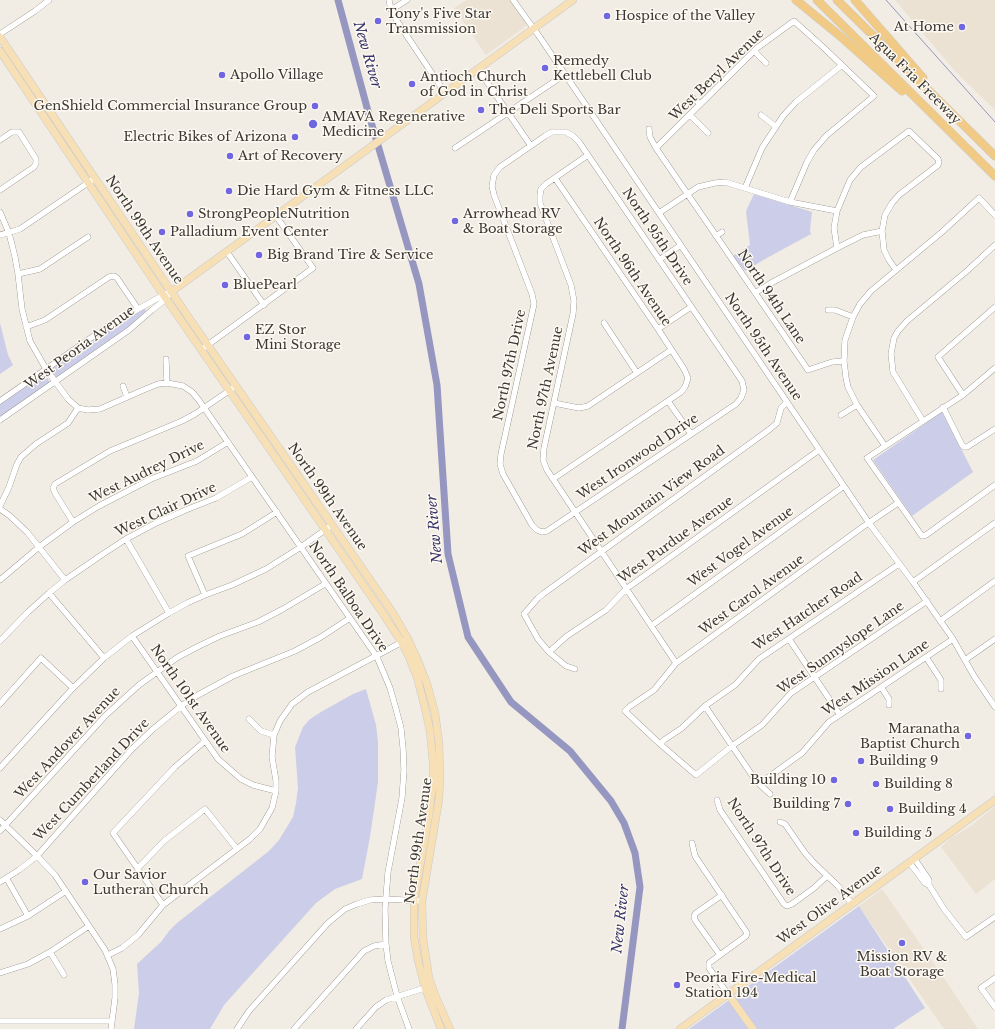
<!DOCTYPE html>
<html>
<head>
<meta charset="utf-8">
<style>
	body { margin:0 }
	canvas { display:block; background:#f1ece4 }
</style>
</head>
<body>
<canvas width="995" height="1029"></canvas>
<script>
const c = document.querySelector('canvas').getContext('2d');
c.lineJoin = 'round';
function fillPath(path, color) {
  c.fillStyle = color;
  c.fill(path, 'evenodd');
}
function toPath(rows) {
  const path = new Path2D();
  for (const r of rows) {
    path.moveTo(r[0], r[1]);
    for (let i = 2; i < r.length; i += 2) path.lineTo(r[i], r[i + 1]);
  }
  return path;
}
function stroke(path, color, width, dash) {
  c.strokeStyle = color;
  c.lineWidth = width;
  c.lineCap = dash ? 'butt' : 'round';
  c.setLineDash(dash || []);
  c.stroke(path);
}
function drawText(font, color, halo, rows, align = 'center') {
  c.font = font + ' "Libre Baskerville",serif';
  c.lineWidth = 3;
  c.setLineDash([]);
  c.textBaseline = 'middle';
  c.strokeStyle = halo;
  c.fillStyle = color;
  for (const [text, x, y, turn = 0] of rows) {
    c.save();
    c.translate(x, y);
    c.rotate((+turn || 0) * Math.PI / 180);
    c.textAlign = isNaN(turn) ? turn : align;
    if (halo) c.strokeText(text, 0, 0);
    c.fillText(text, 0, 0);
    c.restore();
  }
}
const built = toPath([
	[467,0,510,0,526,23,526,26,486,55,454,8],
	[895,0,995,0,995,110,954,70],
	[995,806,995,879,976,894,941,847,951,838,972,825],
	[882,889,946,981,978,1029,944,1029,859,906]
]);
const green = toPath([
	[754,194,812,212,810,230,811,234,765,259,745,271,733,256,750,245,746,211],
	[143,309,145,309,146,311,118,337,57,377,56,377,51,370,52,368,108,328],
	[0,323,8,355,13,365,0,374],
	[43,374,46,375,50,383,0,418,0,403],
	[942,412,973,472,912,516,873,460],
	[366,689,376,725,378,742,378,782,370,837,362,879,335,889,316,903,224,1005,210,1029,134,1029,139,993,137,964,161,942,169,931,177,923,269,851,279,840,293,817,296,803,298,788,295,747,303,727,310,719,321,712,353,694],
	[859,906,925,1008,893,1029,689,1029]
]);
const stream = toPath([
	[886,0,995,122]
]);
const river = toPath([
	[338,0,369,115,419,284,437,385,448,554,468,637,511,702,570,751,611,801,624,823,635,853,640,887,622,1029]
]);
const minor = toPath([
	[389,0,391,10,399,24,445,93],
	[513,0,539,36,869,523,913,582,953,639,974,676,995,707],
	[391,10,407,0],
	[0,34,35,11,49,0],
	[754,51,766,63],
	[478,69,531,146],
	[692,97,700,104],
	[690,115,708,133],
	[761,115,775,126],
	[649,129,650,137,656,148,808,370,832,362,844,361],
	[552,132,566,132,573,136,579,142,742,381,744,390,741,398,736,404,547,531,542,532,537,530,532,525,503,474,500,464,501,454,534,304,532,294,494,195,492,186,494,175,500,167,545,136,552,132],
	[0,140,12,132,19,132,36,159,36,163,34,167,0,190],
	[455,148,564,75],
	[656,148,757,48,794,21,823,47,874,96,826,136,814,150,807,162,790,202],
	[588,155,546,184,541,189,540,195,540,203,571,285,574,301,573,314,544,448,543,460,547,470,676,663],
	[745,188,762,148,783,116,796,102,842,65],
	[0,212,9,233,15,257,18,274,22,309,30,341,46,369,68,399,78,408,88,410,100,409,141,391,158,384,167,383,183,386,192,392,198,399,377,657,390,688,396,709,401,728,403,748,404,770,402,798,388,872,385,909,386,944,388,961,397,996,409,1029],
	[659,213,698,187,715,183,725,182,790,202,837,211],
	[882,231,884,250,889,260,896,270],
	[0,235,20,229,95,178],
	[716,236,722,232],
	[227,252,264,305],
	[659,260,681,245],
	[18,274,40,269,88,237],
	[755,293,771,283,837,248,863,235,882,231,885,215,892,203,899,195,938,165,939,162,938,159,909,131,861,167,850,180,837,211,834,228,837,248],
	[828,310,835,310,853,317],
	[604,323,637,373],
	[26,327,45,320,109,277,114,276,117,278,138,309],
	[658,329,691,307],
	[205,347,313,268,276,216],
	[166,359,167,383],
	[995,368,963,395,867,458,922,536,926,535,995,485],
	[123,386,127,397],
	[963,395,938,357,995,307],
	[0,401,108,326,167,293],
	[668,401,691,434],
	[554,403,579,408,588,406,671,350],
	[943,407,962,445,964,447,967,447,995,429],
	[841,415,857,405],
	[0,420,129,330,152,310,166,299,171,292],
	[923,421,893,372,891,354,894,338,898,331,907,321,968,270,995,245],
	[885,446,857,405,848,387,846,378,844,361,845,340,853,317,860,304,871,291,942,232,979,198,995,215],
	[553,479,681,392,685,387,688,378,684,369,658,329,555,178],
	[898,503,864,526,676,663,654,690,629,707,625,711,660,744,696,775,732,746,762,725,791,693,927,601],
	[0,506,9,487,17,464,21,457,36,444,68,423,78,408],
	[0,509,10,516,27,532,65,580],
	[73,522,55,493,53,488,55,484,110,451,182,421,195,414,236,386],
	[126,539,169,613],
	[0,580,39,547,73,522,99,506,151,479,197,461,228,442],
	[913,582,995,523],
	[49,593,104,658],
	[205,595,188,556,242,534,277,512],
	[940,621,995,581],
	[651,626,844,486],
	[132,636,218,759,241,779,253,785,276,791],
	[789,639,840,715],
	[0,641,28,612,49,593,65,580,103,554,126,539,154,524,188,509,216,498,252,477],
	[549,652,567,636,606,610,626,589,819,450],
	[926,657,941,680,941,689],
	[965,660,995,639],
	[575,669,566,666,549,652,538,639,524,614,538,598,543,594,770,429,777,423,781,408,787,402],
	[881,687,889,699,889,705],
	[0,704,41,658,73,688],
	[705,706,756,781,770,794],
	[249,719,261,731,274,735],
	[660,744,664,740,682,728,705,706,735,685,759,659,899,564],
	[0,768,73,688,104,658,132,636,169,613,187,603,205,595,232,585,266,569,301,547,332,525],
	[759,784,802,753,829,722,953,639],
	[717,800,720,810,784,904,787,906,792,904,814,888,827,876],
	[0,820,37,856,55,875,105,950,113,969,115,984,115,998,111,1029],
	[780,822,785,824,805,853,814,863,838,886,852,904],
	[0,831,106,715,139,685,178,657,199,646,220,636,258,622,283,609,325,584],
	[692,843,695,856,747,933,746,936,709,963,709,968,728,994],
	[914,858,929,880,929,885,944,909,966,937,995,917],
	[909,862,925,883,929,885],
	[138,868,164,841,205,809,237,849],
	[7,879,28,916],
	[0,882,19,870,37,856,131,750,153,729,181,706,198,695,233,676,295,651,321,637,350,618],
	[163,905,113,833,175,767,205,741],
	[0,929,28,916,66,891],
	[50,952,64,975],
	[108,955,122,948,138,935,163,905,250,839,260,829,272,808,276,791,276,781,272,757,274,735,280,721,292,704,308,692,404,641],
	[720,955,695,920,694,916,696,913,722,895],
	[0,973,28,964,50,952,89,926],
	[995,978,981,988,995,1007],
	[0,1021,112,1021],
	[237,1029,249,1011,328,923,345,909,357,904,370,900,385,899,422,901],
	[294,1029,364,951,374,946,386,944],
	[356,1029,376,1007,386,1000,428,987]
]);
const major = toPath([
	[0,37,187,315,393,613,408,639,418,661,427,684,435,713,439,743,440,775,439,799,422,901,423,938,429,978,435,995,450,1029],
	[0,51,160,290,384,615,402,643,408,655,417,677,425,708,430,731,433,763,433,782,429,814,414,900,414,937,418,960,425,988,441,1029],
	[171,292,573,0],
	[728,994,753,1029],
	[680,1029,995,800]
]);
const highway = toPath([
	[796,0,840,36,902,91],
	[817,0,995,176],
	[837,0,995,156],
	[855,0,923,78]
]);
const markers = [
	[607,16,4,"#6f66e0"],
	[378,21,4,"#6f66e0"],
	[962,27,4,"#6f66e0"],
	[545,68,4,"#6f66e0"],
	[222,75,4,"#6f66e0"],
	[412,84,4,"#6f66e0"],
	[315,106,4,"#6f66e0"],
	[481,110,4,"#6f66e0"],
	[313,124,5,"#6f66e0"],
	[295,137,4,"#6f66e0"],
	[230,156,4,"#6f66e0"],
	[229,191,4,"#6f66e0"],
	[190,214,4,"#6f66e0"],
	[455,221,4,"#6f66e0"],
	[162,232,4,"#6f66e0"],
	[259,255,4,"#6f66e0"],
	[225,285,4,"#6f66e0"],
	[247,337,4,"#6f66e0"],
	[968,736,4,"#6f66e0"],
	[861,761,4,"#6f66e0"],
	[834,780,4,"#6f66e0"],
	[876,784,4,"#6f66e0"],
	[848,804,4,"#6f66e0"],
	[890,809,4,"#6f66e0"],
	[856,833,4,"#6f66e0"],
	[85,882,4,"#6f66e0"],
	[902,943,4,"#6f66e0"],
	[677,985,4,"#6f66e0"]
];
const poiNames = [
	["Tony's Five Star",386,14],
	["Transmission",386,29],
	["Hospice of the Valley",615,16],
	["At Home",954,27,"right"],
	["Remedy",553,61],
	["Kettlebell Club",553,76],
	["Apollo Village",230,75],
	["Antioch Church",420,77],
	["of God in Christ",420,92],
	["GenShield Commercial Insurance Group",307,106,"right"],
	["The Deli Sports Bar",489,110],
	["AMAVA Regenerative",322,117],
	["Medicine",322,132],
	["Electric Bikes of Arizona",287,137,"right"],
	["Art of Recovery",238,156],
	["Die Hard Gym & Fitness LLC",237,191],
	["StrongPeopleNutrition",198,214],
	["Arrowhead RV",463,214],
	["& Boat Storage",463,229],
	["Palladium Event Center",170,232],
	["Big Brand Tire & Service",267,255],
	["BluePearl",233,285],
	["EZ Stor",255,330],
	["Mini Storage",255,345],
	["Maranatha",960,729,"right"],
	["Baptist Church",960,744,"right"],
	["Building 9",869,761],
	["Building 10",826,780,"right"],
	["Building 8",884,784],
	["Building 7",840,804,"right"],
	["Building 4",898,809],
	["Building 5",864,833],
	["Our Savior",93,875],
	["Lutheran Church",93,890],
	["Mission RV &",902,957,"center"],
	["Boat Storage",902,972,"center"],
	["Peoria Fire-Medical",685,978],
	["Station 194",685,993]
];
const streetNames = [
	["West Beryl Avenue",717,75,-44],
	["Agua Fria Freeway",915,79,45],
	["North 99th Avenue",144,230,56],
	["North 95th Drive",657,237,56],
	["North 96th Avenue",632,272,56],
	["North 94th Lane",771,297,56],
	["North 95th Avenue",763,347,56],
	["West Peoria Avenue",80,348,-36],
	["North 97th Drive",510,365,-78],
	["North 97th Avenue",546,388,-78],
	["West Ironwood Drive",638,457,-34],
	["West Audrey Drive",147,472,-26],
	["North 99th Avenue",327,497,55],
	["West Mountain View Road",652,501,-36],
	["West Clair Drive",166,510,-25],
	["West Purdue Avenue",676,540,-36],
	["West Vogel Avenue",741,547,-36],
	["West Carol Avenue",752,595,-36],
	["North Balboa Drive",348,597,56],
	["West Hatcher Road",808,612,-34],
	["West Sunnyslope Lane",841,648,-35],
	["West Mission Lane",876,678,-34],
	["North 101st Avenue",190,699,55],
	["West Andover Avenue",68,743,-47],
	["West Cumberland Drive",92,780,-47],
	["North 99th Avenue",419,841,-82],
	["North 97th Drive",761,847,57],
	["West Olive Avenue",830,905,-36]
];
const waterNames = [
	["New River",367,55,74],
	["New River",435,529,-95],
	["New River",621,919,-84]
];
fillPath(built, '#ebe2d3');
fillPath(green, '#cccee9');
stroke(stream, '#9697c1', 1);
stroke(river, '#9697c1', 7);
stroke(minor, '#7d7972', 6);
stroke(major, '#cccbca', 8);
stroke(highway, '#cccbca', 9);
stroke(minor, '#fff', 5.5);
stroke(major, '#f7e0b6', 7);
stroke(highway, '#f1cb85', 8);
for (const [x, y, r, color] of markers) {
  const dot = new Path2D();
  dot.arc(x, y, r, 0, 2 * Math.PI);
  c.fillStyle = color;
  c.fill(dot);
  stroke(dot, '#fef9f1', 1.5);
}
drawText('13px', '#3a3835', '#fef9f1', poiNames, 'left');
drawText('13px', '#3a3835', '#fef9f1', streetNames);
drawText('italic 14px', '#363469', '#fef9f1', waterNames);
</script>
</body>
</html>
